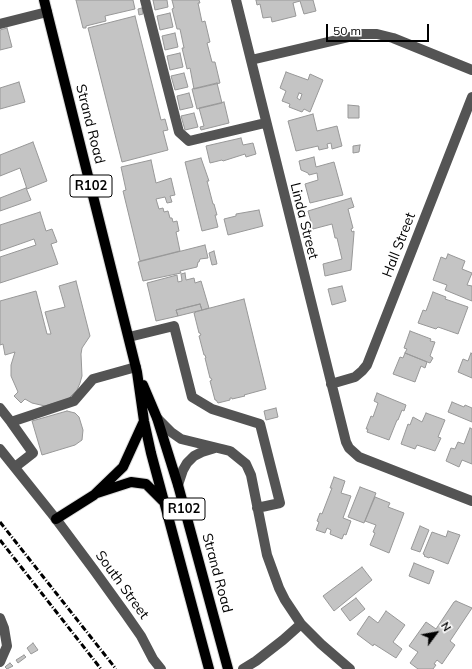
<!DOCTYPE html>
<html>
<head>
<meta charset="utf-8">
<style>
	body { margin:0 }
	#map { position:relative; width:472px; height:669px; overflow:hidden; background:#fff; font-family:Mulish,sans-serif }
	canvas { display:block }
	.north { position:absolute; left:416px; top:613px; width:40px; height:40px; -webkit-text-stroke:3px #fff; paint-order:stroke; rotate:58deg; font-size:11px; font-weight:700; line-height:16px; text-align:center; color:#000 }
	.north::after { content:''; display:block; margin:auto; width:14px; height:18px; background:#000; clip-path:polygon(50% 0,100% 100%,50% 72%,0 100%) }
	.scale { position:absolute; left:326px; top:24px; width:103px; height:18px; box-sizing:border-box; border:2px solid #000; border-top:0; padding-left:5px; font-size:12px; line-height:14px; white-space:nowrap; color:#000; -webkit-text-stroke:3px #fff; paint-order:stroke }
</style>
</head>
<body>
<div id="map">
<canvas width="472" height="669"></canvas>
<div class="north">N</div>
<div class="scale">50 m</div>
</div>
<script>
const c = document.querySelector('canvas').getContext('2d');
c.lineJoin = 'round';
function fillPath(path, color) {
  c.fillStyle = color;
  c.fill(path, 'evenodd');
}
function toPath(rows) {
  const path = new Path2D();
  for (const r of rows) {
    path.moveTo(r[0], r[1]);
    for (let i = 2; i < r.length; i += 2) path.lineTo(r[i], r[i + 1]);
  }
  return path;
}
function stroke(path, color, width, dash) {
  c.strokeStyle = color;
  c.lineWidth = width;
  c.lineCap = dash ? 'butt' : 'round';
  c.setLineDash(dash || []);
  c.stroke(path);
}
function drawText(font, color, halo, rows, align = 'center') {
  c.font = font + ' Mulish,sans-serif';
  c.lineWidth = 3.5;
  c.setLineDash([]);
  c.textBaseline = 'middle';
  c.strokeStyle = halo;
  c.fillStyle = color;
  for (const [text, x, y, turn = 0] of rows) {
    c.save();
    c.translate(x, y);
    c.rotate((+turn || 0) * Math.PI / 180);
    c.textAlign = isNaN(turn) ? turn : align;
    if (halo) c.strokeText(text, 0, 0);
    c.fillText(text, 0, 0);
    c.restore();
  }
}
const building = toPath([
	[76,0,133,0,135,9,105,16,106,21,86,26,86,28,83,28,76,0],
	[153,0,167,0,168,7,155,10,153,0],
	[172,0,199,0,200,3,198,3,202,22,205,21,210,42,207,43,212,62,215,62,220,83,194,89,190,68,187,69,182,48,184,48,180,29,177,29,172,9,174,8,172,0],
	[256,0,313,0,316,11,304,14,300,1,293,3,296,16,272,22,271,17,263,18,260,4,257,5,256,0],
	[142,8,143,14,139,15,138,9,142,8],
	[170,13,173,27,160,30,157,16,170,13],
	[135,16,161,120,165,119,168,130,163,131,168,150,122,162,88,28,135,16],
	[7,28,12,47,0,50,0,30,7,28],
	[175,33,178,47,165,50,162,36,175,33],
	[180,53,183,67,170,70,167,56,180,53],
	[286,72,308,80,310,74,323,80,310,112,304,109,302,112,289,107,290,104,282,101,286,91,280,88,286,72],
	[299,93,302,94,300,100,297,98,299,93],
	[184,73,188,87,175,90,171,76,184,73],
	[19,82,25,102,0,109,0,88,19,82],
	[217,83,222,103,197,109,192,89,217,83],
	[189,93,193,107,180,110,177,96,189,93],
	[224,102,229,123,201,130,200,127,204,126,199,108,224,102],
	[348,105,359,106,359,118,348,118,348,105],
	[194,113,198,127,185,130,181,116,194,113],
	[313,114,317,131,337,126,342,146,332,149,331,143,327,144,328,148,319,150,318,146,296,151,288,121,313,114],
	[241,138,243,145,253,143,256,154,246,157,245,154,223,161,222,160,210,163,206,146,241,138],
	[33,142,47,181,27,189,20,168,0,176,0,155,33,142],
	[360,145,359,152,353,153,353,146,360,145],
	[314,157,316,167,334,162,343,195,310,203,305,184,318,180,317,173,309,175,308,173,301,170,299,161,314,157],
	[201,158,209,181,207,181,213,204,214,204,217,215,215,215,218,227,202,231,185,162,201,158],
	[151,160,156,183,171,178,175,195,170,196,172,202,167,203,165,197,156,199,159,209,163,208,164,212,168,211,170,218,172,218,173,222,177,221,179,231,176,232,180,251,140,261,123,191,126,190,121,167,151,160],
	[26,188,31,200,0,211,0,198,26,188],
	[351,198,354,207,348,209,353,228,351,229,352,232,354,231,354,233,351,270,325,276,323,264,342,259,337,238,335,238,332,224,313,229,308,211,351,198],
	[259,210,263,226,228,235,224,219,236,216,236,214,259,210],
	[40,212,46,231,52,229,57,242,51,244,58,264,0,283,0,257,36,245,34,239,0,251,0,225,40,212],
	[205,245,208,258,200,259,199,262,198,262,197,267,180,271,181,273,143,281,138,262,205,245],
	[214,251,217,264,212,265,209,253,214,251],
	[448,254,465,261,462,269,472,273,467,285,472,286,472,301,445,290,447,285,433,280,441,257,446,259,448,254],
	[185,273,186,280,194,278,195,283,201,281,209,308,202,310,200,304,176,310,178,316,156,321,147,283,177,275,178,282,182,281,181,274,185,273],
	[76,281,90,336,82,348,81,354,82,376,80,383,77,390,68,399,45,406,32,403,25,399,21,403,14,396,18,392,11,376,11,365,15,352,5,355,3,344,0,345,0,301,36,291,47,334,51,334,45,312,65,307,59,286,76,281],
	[342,286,346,301,332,305,328,289,342,286],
	[433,292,446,297,445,299,468,307,458,334,438,327,436,329,418,323,423,310,426,311,433,292],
	[244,299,266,389,244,395,245,396,232,399,232,398,230,398,230,400,218,403,216,400,215,400,210,381,212,380,211,378,210,378,205,358,206,358,205,355,204,355,199,336,201,335,200,333,199,333,194,313,195,313,195,312,244,299],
	[200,304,202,310,178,316,176,310,200,304],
	[410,331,431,339,430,341,435,342,430,356,433,358,430,363,405,353,407,349,404,348,410,331],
	[405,353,427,362,425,368,421,366,415,382,393,374,400,357,403,358,405,353],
	[471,353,472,354,472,378,458,372,463,359,468,361,471,353],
	[377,393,406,405,404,411,402,410,398,420,397,420,389,440,367,432,368,429,366,429,371,416,373,417,378,403,374,401,377,393],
	[452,402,464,407,465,405,472,408,472,422,448,412,452,402],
	[276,408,278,417,266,420,264,411,276,408],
	[67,411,75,413,79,417,83,430,82,440,75,445,42,455,32,421,67,411],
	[426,413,445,420,438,437,441,438,435,451,417,445,415,449,401,444,408,424,410,425,413,417,422,422,426,413],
	[470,428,472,429,472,464,462,460,459,467,446,461,451,448,455,449,458,442,464,444,470,428],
	[334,477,345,481,341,493,351,496,343,518,351,521,346,535,344,534,342,539,330,534,331,530,327,528,325,533,316,530,319,522,317,521,320,513,322,514,332,488,330,488,334,477],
	[360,487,376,493,364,523,348,517,360,487],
	[375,497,390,503,388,507,404,513,389,553,370,545,375,533,373,532,376,525,365,521,375,497],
	[420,526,429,530,420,552,411,549,420,526],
	[448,531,460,535,448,564,430,557,429,558,424,556,425,555,423,554,432,532,446,537,448,531],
	[414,563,434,571,429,584,409,576,414,563],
	[362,567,372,580,334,611,323,596,362,567],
	[356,598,365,609,350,621,341,609,356,598],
	[456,601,472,608,450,641,455,645,442,664,437,660,434,664,436,665,433,669,418,669,410,663,418,652,409,646,426,622,436,629,454,602,456,601],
	[386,611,405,625,393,642,402,649,396,658,374,644,373,646,357,634,369,616,378,623,386,611],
	[33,643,38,650,31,654,27,648,33,643],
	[24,655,26,657,18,663,16,660,24,655],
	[10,663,13,666,7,669,5,667,6,666,10,663]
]);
const minor = toPath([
	[145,0,179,132,189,141,265,123],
	[236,0,346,442,349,448,359,457,472,501],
	[0,24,47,12],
	[251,60,362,34,377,34,393,38,472,70],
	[129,337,174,326,192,397,212,409,260,424,280,503,257,508],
	[331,384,355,377,362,371,367,365,472,97],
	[0,408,11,422,74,401,93,379,136,367],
	[157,418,171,432,181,439,230,451,246,464,251,475,267,555,279,588,285,600,301,624,321,644,350,669],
	[11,422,33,453,15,467],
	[0,449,56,519,94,570,125,613,141,636,153,659,161,669],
	[178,485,183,470,187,463,194,456,202,452,215,448],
	[0,618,4,628,7,646,0,662],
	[243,669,256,661,283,640,301,624]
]);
const major = toPath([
	[44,0,137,372,144,421,151,453,209,669],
	[143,385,157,418,178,485,228,669],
	[97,493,131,482,146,484,164,502],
	[56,519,94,495,123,467,144,421]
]);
const rail = toPath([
	[0,522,116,669],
	[0,540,101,669]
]);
const shields = [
	[91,186,42],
	[184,509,42]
];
const shieldNames = [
	["R102",91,186],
	["R102",184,509]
];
const streetNames = [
	["Strand Road",90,124,76],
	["Linda Street",304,221,76],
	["Hall Street",399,245,-69],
	["Strand Road",217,573,75],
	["South Street",122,585,54]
];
fillPath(building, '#c4c4c4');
stroke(building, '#989898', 1);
stroke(major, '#dbdbdb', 12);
stroke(minor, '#545454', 10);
stroke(major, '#000', 10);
stroke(rail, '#000', 3, [6, 2, 1, 2]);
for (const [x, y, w] of shields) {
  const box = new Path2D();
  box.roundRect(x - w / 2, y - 11, w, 22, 3);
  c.fillStyle = '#fff';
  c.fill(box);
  stroke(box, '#000', 1);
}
drawText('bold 13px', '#000', null, shieldNames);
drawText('14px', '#000', '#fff', streetNames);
</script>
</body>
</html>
